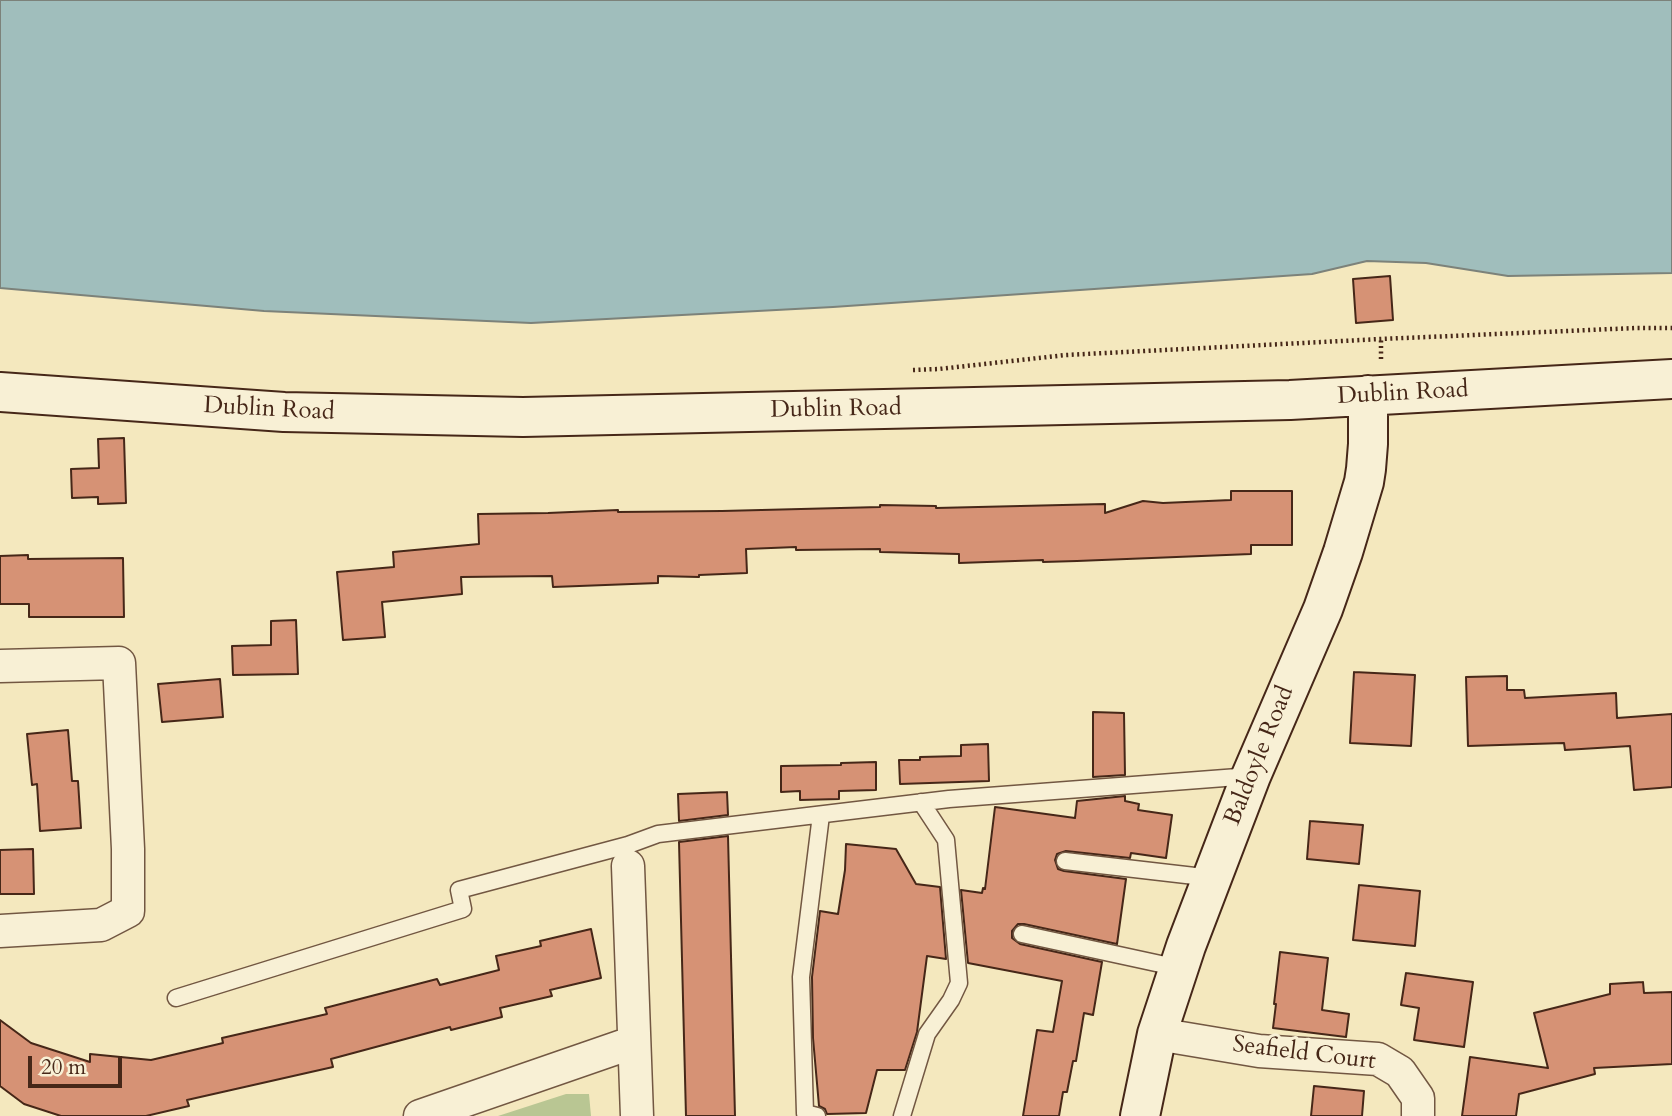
<!DOCTYPE html>
<html>
<head>
<meta charset="utf-8">
<style>
	body { margin:0 }
	#map { position:relative; width:1672px; height:1116px; overflow:hidden; background:#f4e8be; font-family:Cardo,serif }
	canvas { display:block }
	.scale { position:absolute; left:28px; top:1056px; width:94px; height:32px; box-sizing:border-box; border:4px solid #462718; border-top:0; padding-left:9px; font-size:21px; line-height:24px; white-space:nowrap; color:#462718; -webkit-text-stroke:5px #f8f0d5; paint-order:stroke }
</style>
</head>
<body>
<div id="map">
<canvas width="1672" height="1116"></canvas>
<div class="scale">20 m</div>
</div>
<script>
const c = document.querySelector('canvas').getContext('2d');
c.lineJoin = 'round';
function fillPath(path, color) {
  c.fillStyle = color;
  c.fill(path, 'evenodd');
}
function toPath(rows) {
  const path = new Path2D();
  for (const r of rows) {
    path.moveTo(r[0], r[1]);
    for (let i = 2; i < r.length; i += 2) path.lineTo(r[i], r[i + 1]);
  }
  return path;
}
function stroke(path, color, width, dash) {
  c.strokeStyle = color;
  c.lineWidth = width;
  c.lineCap = dash ? 'butt' : 'round';
  c.setLineDash(dash || []);
  c.stroke(path);
}
function drawText(font, color, halo, rows, align = 'center') {
  c.font = font + ' Cardo,serif';
  c.lineWidth = 6;
  c.setLineDash([]);
  c.textBaseline = 'middle';
  c.strokeStyle = halo;
  c.fillStyle = color;
  for (const [text, x, y, turn = 0] of rows) {
    c.save();
    c.translate(x, y);
    c.rotate((+turn || 0) * Math.PI / 180);
    c.textAlign = isNaN(turn) ? turn : align;
    if (halo) c.strokeText(text, 0, 0);
    c.fillText(text, 0, 0);
    c.restore();
  }
}
const green = toPath([
	[566,1094,589,1094,591,1116,498,1116]
]);
const water = toPath([
	[0,0,1672,0,1672,273,1508,276,1426,263,1367,261,1312,274,833,307,531,323,264,311,0,288,0,0]
]);
const building = toPath([
	[1390,276,1393,320,1356,323,1353,279,1390,276],
	[124,438,126,503,98,504,98,497,72,498,71,469,99,468,98,439,124,438],
	[1231,491,1292,491,1292,545,1251,545,1251,554,1077,561,1043,562,1043,560,959,563,959,554,880,552,880,549,796,550,796,547,746,549,747,573,699,575,699,577,658,576,658,583,553,587,552,576,461,577,462,594,382,602,385,637,343,640,337,572,394,567,393,552,479,544,478,514,548,513,618,510,618,512,722,511,880,507,880,505,936,506,936,508,1105,504,1105,513,1143,501,1163,503,1231,500,1231,491],
	[28,555,28,559,123,558,124,617,29,617,29,604,0,604,0,556,28,555],
	[296,620,298,674,233,675,232,646,271,645,271,621,296,620],
	[1354,672,1415,675,1411,746,1350,743,1354,672],
	[1507,676,1507,690,1524,690,1525,698,1616,693,1617,718,1672,714,1672,787,1634,790,1630,746,1565,750,1564,743,1468,746,1466,677,1507,676],
	[220,679,223,717,162,722,158,684,220,679],
	[1093,712,1124,713,1125,775,1093,777,1093,712],
	[68,730,72,781,78,781,81,828,40,831,37,784,32,785,27,734,68,730],
	[988,744,989,781,900,784,899,760,920,760,920,757,961,756,961,745,988,744],
	[876,762,876,790,839,791,839,799,800,800,800,791,781,792,781,766,841,765,841,763,876,762],
	[727,792,728,815,679,821,678,794,727,792],
	[1125,796,1125,801,1139,804,1138,810,1172,815,1166,858,1131,853,1130,858,1066,851,1057,854,1055,860,1058,869,1064,871,1126,879,1117,944,1024,924,1018,924,1012,931,1012,938,1020,944,1102,962,1093,1015,1084,1013,1076,1061,1073,1061,1067,1092,1063,1092,1059,1116,1023,1116,1037,1030,1053,1032,1062,981,968,963,961,890,982,893,983,888,985,889,995,807,1075,818,1077,801,1125,796],
	[1310,821,1363,825,1359,864,1307,859,1310,821],
	[728,836,735,1116,686,1116,679,842,728,836],
	[846,844,896,849,916,884,940,887,946,959,927,956,917,1032,905,1070,877,1070,866,1113,827,1114,825,1109,819,1106,813,1038,812,977,820,911,838,914,845,870,846,844],
	[33,849,34,894,0,894,0,850,33,849],
	[1359,885,1420,891,1415,946,1353,940,1359,885],
	[591,929,601,978,550,990,552,996,500,1008,502,1017,451,1030,450,1027,331,1059,333,1067,187,1100,189,1106,146,1116,61,1116,24,1104,0,1086,0,1020,31,1043,90,1062,90,1054,151,1060,223,1043,222,1038,327,1014,325,1008,437,979,440,985,499,970,496,956,541,946,540,941,591,929],
	[1280,952,1328,958,1322,1010,1349,1014,1346,1037,1273,1028,1276,1004,1274,1004,1280,952],
	[1406,973,1473,982,1464,1047,1414,1040,1419,1008,1401,1005,1406,973],
	[1643,982,1644,993,1672,992,1672,1064,1594,1068,1595,1074,1519,1094,1516,1116,1462,1116,1470,1057,1548,1068,1534,1013,1610,994,1610,984,1643,982],
	[1314,1086,1364,1091,1362,1116,1311,1116,1314,1086]
]);
const path = toPath([
	[1381,359,1381,339],
	[913,370,939,369,1066,355,1381,339,1636,328,1672,328]
]);
const service = toPath([
	[1065,861,1212,878],
	[1022,934,1179,968],
	[176,998,463,909,459,890,628,845,658,834,949,799,1251,776],
	[817,1116,805,1113,801,977,821,815],
	[902,1116,927,1034,951,1000,959,983,946,840,921,802]
]);
const minor = toPath([
	[0,666,119,663,128,849,128,911,101,925,0,931],
	[628,866,637,1116],
	[1157,1034,1259,1051,1378,1059,1400,1072,1418,1098,1418,1116],
	[420,1116,634,1042]
]);
const secondary = toPath([
	[0,392,284,412,523,417,1290,400,1672,379],
	[1140,1116,1157,1034,1186,946,1251,776,1323,609,1343,552,1364,482,1366,469,1368,444,1368,395]
]);
const streetNames = [
	["Dublin Road",1403,394,-3],
	["Dublin Road",269,410,3],
	["Dublin Road",836,410,-1],
	["Baldoyle Road",1260,756,-68],
	["Seafield Court",1304,1054,7]
];
fillPath(green, '#b9c693');
fillPath(water, '#a0bebc');
stroke(water, '#7c827a', 2);
fillPath(building, '#d69275');
stroke(building, '#462718', 2);
stroke(service, '#725742', 19);
stroke(minor, '#725742', 35);
stroke(secondary, '#462718', 42);
stroke(path, '#462718', 4.5, [2, 3.5]);
stroke(service, '#f8f0d5', 16);
stroke(minor, '#f8f0d5', 32);
stroke(secondary, '#f8f0d5', 38);
drawText('24px', '#462718', '#f8f0d5', streetNames);
</script>
</body>
</html>
